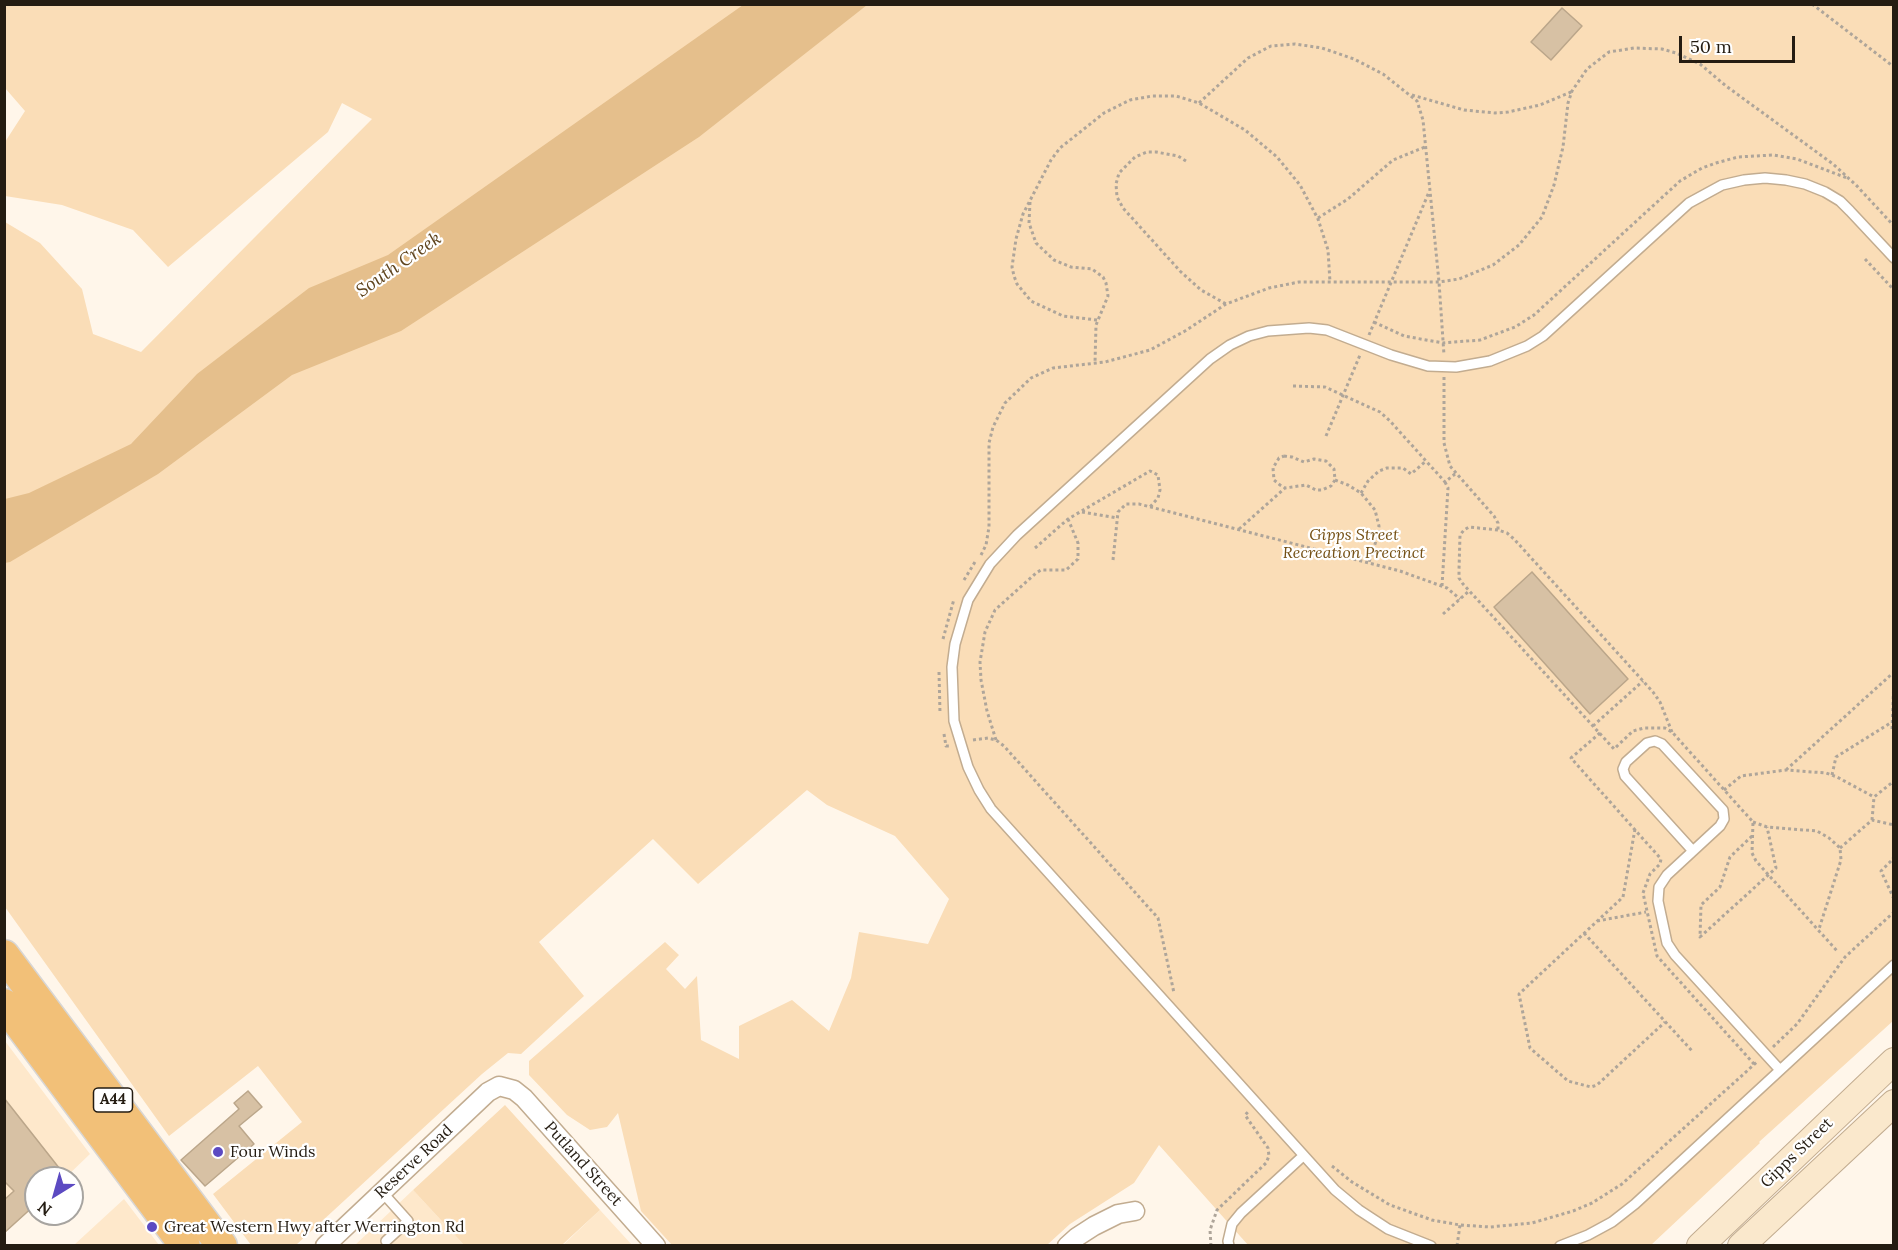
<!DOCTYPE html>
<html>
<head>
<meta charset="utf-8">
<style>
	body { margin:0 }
	#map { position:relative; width:1898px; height:1250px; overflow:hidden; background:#fff6ea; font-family:Lora,serif }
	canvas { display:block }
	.frame { position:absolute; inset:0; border:6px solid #241c12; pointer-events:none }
	.north { position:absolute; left:24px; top:1166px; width:60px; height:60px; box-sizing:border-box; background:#fff; border:2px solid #a7a4a0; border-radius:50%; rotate:217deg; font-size:16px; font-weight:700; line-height:24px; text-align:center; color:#241c12 }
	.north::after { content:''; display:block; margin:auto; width:21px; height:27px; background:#5c4ac2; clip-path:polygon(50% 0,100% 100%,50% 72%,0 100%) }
	.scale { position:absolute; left:1679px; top:36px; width:116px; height:27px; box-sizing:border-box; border:3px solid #241c12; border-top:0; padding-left:8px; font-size:18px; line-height:21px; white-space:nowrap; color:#241c12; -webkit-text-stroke:4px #fff; paint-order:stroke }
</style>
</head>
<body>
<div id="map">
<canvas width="1898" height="1250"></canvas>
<div class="frame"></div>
<div class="north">N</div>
<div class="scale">50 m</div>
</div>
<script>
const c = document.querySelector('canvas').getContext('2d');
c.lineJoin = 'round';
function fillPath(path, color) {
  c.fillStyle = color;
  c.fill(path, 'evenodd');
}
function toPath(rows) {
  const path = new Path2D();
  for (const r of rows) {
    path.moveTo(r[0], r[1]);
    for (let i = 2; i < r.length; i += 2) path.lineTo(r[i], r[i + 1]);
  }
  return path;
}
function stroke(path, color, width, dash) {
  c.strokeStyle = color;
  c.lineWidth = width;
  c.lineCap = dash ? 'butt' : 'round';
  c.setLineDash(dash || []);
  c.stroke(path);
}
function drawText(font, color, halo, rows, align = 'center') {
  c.font = font + ' Lora,serif';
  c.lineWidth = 4.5;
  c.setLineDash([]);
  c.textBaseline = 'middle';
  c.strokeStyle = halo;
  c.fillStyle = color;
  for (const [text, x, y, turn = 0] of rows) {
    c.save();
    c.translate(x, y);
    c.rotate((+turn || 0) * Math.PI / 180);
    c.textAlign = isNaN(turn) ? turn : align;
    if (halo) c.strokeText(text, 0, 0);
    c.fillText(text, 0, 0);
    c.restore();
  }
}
const built = toPath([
	[5,1041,90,1154,65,1178,36,1178,36,1204,5,1233],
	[413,1190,464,1245,354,1246],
	[124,1199,159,1245,74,1245],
	[600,1210,632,1245,562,1246]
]);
const green = toPath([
	[4,5,1893,5,1893,1021,1759,1142,1760,1143,1651,1245,1248,1245,1159,1145,1134,1183,1070,1224,1047,1245,672,1245,641,1211,618,1113,607,1127,590,1130,567,1115,529,1075,529,1061,665,942,679,955,666,969,685,989,697,976,701,1040,739,1059,739,1026,792,1000,829,1031,851,978,859,932,928,944,949,899,895,836,827,805,807,790,698,884,653,839,539,942,584,996,521,1054,508,1053,482,1074,296,1245,251,1245,213,1194,302,1122,258,1066,169,1136,5,907,5,222,40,243,82,289,93,334,141,352,372,119,342,103,328,132,168,267,133,230,62,205,5,196,5,142,25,111,5,88],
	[505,1105,600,1210,562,1245,464,1245,413,1190]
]);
const water = toPath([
	[743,5,867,5,699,137,401,331,292,375,158,474,10,562,5,563,5,499,29,493,131,444,197,374,309,288,388,255]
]);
const building = toPath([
	[1562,8,1582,26,1551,60,1531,42,1562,8],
	[1532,572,1628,679,1590,714,1494,607,1532,572],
	[248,1091,262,1107,239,1126,254,1144,205,1186,181,1160,239,1109,234,1103,248,1091],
	[4,1098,67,1178,36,1178,36,1204,4,1233,4,1200,14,1191,4,1181,4,1098]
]);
const path = toPath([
	[1812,4,1894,67],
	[1412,95,1464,110,1495,113,1508,112,1540,105,1571,92],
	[1199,103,1248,58,1271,46,1295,44,1322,48,1354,59,1383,74,1417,101,1423,120,1439,282,1444,355],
	[1186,161,1178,156,1156,152,1147,152,1135,157,1119,173,1116,184,1117,197,1123,208,1180,271,1201,290,1226,304],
	[1030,202,1029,223,1036,243,1054,260,1071,267,1092,269,1103,277,1106,283,1108,296,1096,325,1095,363],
	[1318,218,1348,199,1393,160,1425,147],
	[1865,259,1894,290],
	[1097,320,1063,316,1031,301,1017,284,1014,276,1012,267,1016,239,1023,214,1051,160,1060,148,1104,113,1130,100,1152,96,1176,96,1199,103,1245,130,1277,157,1300,185,1318,219,1328,250,1330,282],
	[1374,322,1404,336,1443,343,1480,340,1515,327,1534,315,1680,181,1702,168,1716,163,1738,157,1774,155,1797,159,1847,178],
	[1369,335,1429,192],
	[1444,377,1444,443,1450,466,1494,516,1498,523,1498,530],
	[1293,386,1325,387,1380,412,1390,421,1445,482,1455,474],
	[1326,436,1360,355],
	[1284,456,1292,457,1304,462,1314,459,1326,461,1334,469,1335,480,1331,486,1322,490,1316,490,1306,485,1285,488,1280,485,1274,480,1273,468,1279,458,1284,456],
	[1335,480,1348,485,1361,493,1375,510,1379,526,1378,535,1369,562],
	[1361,493,1368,481,1379,471,1387,468,1403,468,1411,474,1426,461],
	[1082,512,1117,518],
	[1239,529,1285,488],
	[1035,548,1068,519,1150,471,1158,475,1160,490,1158,498,1150,507],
	[981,555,986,545,989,527,989,443,993,427,1005,403,1031,378,1053,368,1105,362,1150,350,1185,331,1226,304,1269,288,1299,282,1439,282,1459,279,1493,265,1519,245,1542,217,1554,185,1563,147,1568,103,1572,91,1587,69,1609,52,1634,48,1662,49,1676,53,1700,64,1726,86,1833,164,1856,185,1894,226],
	[1113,560,1118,512,1126,504,1139,504,1400,571,1447,588,1460,599],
	[964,580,975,562],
	[1442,586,1448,488,1445,482],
	[1443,614,1469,591],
	[943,639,954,599],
	[939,672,940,713],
	[1894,678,1892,730,1894,732],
	[1593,726,1643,681],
	[1672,732,1660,702,1653,692,1514,539,1507,533,1498,530,1469,527,1464,530,1460,535,1459,570,1459,578,1463,584,1614,749,1633,731,1644,728,1665,728,1672,732,1753,822,1752,853,1756,861,1838,952],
	[1600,733,1571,758,1661,859,1660,864,1650,874,1643,893,1657,956,1754,1064],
	[944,734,946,746,949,746],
	[973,740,988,738,996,740,1004,746,1158,918,1174,993],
	[996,740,987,711,981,680,980,662,985,632,995,610,1036,573,1041,570,1066,570,1078,559,1078,543,1068,519],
	[1786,770,1894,672],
	[1832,775,1836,757,1892,722],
	[1724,790,1741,776,1786,770,1826,773,1837,777,1874,797],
	[1872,820,1874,797,1894,781],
	[1753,822,1767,827,1817,831,1829,838,1840,848,1841,860,1819,929],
	[1635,829,1623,897,1519,994,1530,1048,1568,1081,1591,1087,1597,1085,1665,1022],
	[1752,836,1730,857,1720,887,1701,905,1700,937,1776,868,1767,827],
	[1840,848,1872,820,1894,825],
	[1894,856,1893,859,1881,871,1894,899],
	[1597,921,1646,912],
	[1584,933,1693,1052],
	[1773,1047,1797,1024,1845,957,1894,912],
	[1332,1166,1352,1182,1390,1205,1432,1220,1460,1225,1490,1227,1532,1223,1573,1211,1592,1203,1622,1184,1758,1061],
	[1211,1246,1210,1230,1217,1210,1266,1163,1269,1156,1268,1148,1245,1115,1248,1112],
	[1457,1246,1460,1225]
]);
const service = toPath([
	[1693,851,1625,776,1623,769,1626,762,1647,743,1655,741,1662,744,1723,810,1724,819,1720,826,1667,875,1659,887,1658,901,1667,943,1675,955,1780,1070],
	[382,1192,408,1221,386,1241],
	[1229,1246,1228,1241,1232,1224,1241,1213,1303,1156],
	[1431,1246,1388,1229,1359,1210,1335,1190,991,809,979,790,968,767,954,721,952,667,955,644,968,600,990,564,1017,535,1210,359,1230,345,1249,336,1268,331,1309,328,1327,330,1391,355,1428,366,1456,367,1490,361,1527,346,1543,336,1689,203,1722,185,1744,180,1765,178,1786,180,1805,184,1825,192,1840,201,1850,211,1894,258],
	[1560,1246,1588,1235,1612,1222,1635,1204,1894,965]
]);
const minor = toPath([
	[325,1246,488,1092,499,1086,514,1090,524,1098,656,1246],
	[1067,1246,1077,1237,1094,1226,1118,1214,1135,1211]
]);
const secondary = toPath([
	[1700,1246,1894,1061],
	[1741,1246,1894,1103]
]);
const trunk = toPath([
	[4,955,222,1246],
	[4,1004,185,1246]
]);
const markers = [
	[218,1152,6,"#5c4ac2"],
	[152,1227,6,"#5c4ac2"]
];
const shields = [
	[113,1100,39]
];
const shieldNames = [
	["A44",113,1100]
];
const parkNames = [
	["Gipps Street",1354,535],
	["Recreation Precinct",1354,553]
];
const poiNames = [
	["Four Winds",230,1152],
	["Great Western Hwy after Werrington Rd",164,1227]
];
const streetNames = [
	["Gipps Street",1797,1153,-44],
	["Reserve Road",414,1162,-43],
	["Putland Street",583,1164,48]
];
const waterNames = [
	["South Creek",399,265,-35]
];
fillPath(built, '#fee8cb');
fillPath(green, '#faddb7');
fillPath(water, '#e5bf8c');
fillPath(building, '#d7c1a4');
stroke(building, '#bba68a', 1.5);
stroke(service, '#c2ac90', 12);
stroke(minor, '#c2ac90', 21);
stroke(secondary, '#c2ac90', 28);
stroke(trunk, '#d8d6d4', 33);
stroke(path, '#aea59a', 3, [3, 3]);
stroke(service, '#fff', 9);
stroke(minor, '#fff', 18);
stroke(secondary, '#fae8cc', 26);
stroke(trunk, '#f2c078', 30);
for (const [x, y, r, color] of markers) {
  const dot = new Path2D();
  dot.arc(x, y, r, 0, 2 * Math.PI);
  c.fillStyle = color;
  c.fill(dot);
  stroke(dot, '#fff', 2);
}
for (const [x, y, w] of shields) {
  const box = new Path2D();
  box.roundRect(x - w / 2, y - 12, w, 24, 4.5);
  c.fillStyle = '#fff';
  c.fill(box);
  stroke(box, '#241c12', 1.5);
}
drawText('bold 15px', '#241c12', null, shieldNames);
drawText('italic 16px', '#744f13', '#fff', parkNames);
drawText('16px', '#241c12', '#fff', poiNames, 'left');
drawText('16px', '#241c12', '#fff', streetNames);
drawText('italic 18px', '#5f441d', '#fff', waterNames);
</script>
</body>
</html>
